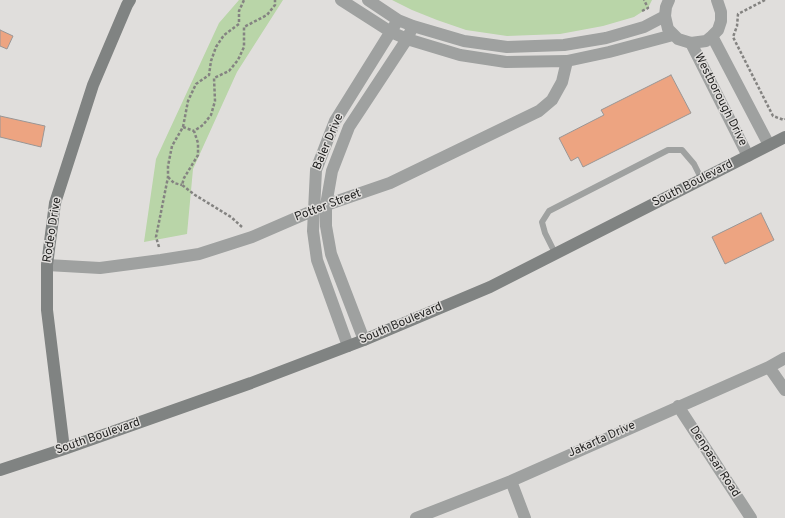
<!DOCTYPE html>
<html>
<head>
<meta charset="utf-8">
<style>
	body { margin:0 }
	canvas { display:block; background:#e0dedc }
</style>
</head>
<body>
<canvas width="785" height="518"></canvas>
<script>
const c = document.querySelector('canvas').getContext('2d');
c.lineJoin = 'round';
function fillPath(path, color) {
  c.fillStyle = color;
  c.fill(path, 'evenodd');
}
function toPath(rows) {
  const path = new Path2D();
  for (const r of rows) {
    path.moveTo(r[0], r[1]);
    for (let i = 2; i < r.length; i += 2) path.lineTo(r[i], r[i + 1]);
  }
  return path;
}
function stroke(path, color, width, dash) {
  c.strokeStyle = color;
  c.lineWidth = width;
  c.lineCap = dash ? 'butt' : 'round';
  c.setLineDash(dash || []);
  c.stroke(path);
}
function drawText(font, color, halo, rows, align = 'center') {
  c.font = font + ' Overpass,sans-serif';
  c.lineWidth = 3;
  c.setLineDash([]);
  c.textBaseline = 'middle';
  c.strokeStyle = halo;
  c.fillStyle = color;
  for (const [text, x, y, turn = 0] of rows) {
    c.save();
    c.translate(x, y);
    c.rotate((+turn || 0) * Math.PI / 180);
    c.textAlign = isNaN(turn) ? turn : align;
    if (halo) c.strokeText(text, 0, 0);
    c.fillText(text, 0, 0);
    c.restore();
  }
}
const green = toPath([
	[239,0,283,0,237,72,193,169,187,234,144,242,156,159,219,23],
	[392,0,652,0,648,8,634,17,603,26,560,34,507,36,466,30,437,20,412,10]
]);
const building = toPath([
	[0,30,13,36,7,49,0,46,0,30],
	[671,75,691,113,583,167,578,157,571,161,559,138,604,115,601,110,671,75],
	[0,116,45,126,41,147,0,137,0,116],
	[761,213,774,240,725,264,712,237,761,213]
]);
const path = toPath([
	[765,0,738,14,737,26,733,37,773,116,784,120,785,119],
	[642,11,648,8,644,0],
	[183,127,194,131],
	[168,177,174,183,182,185],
	[242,227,231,217,195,195,182,185,184,178,198,155,198,143,194,131,203,125,211,115,215,101,214,78,229,71,238,60,244,47,244,27,267,15,275,5,275,0],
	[159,247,156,237,168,177,168,166,172,146,183,127,188,101,196,84,209,75,211,61,216,47,224,35,239,24,239,11,244,0]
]);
const lane = toPath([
	[555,253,545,233,542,222,549,211,668,150,682,150,694,164,702,180]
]);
const street = toPath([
	[341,0,391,32,407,39,460,55,506,62,567,61,609,52,673,35],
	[368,0,398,20,413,26,464,41,507,47,564,45,606,38,644,27,665,16],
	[669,0,666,7,665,16,668,29,678,39,691,43,706,41,712,36,718,30,721,21,721,12,717,0],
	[712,36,769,145],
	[691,43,748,156],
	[47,265,100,268,161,260,199,254,252,237,326,205,390,183,539,111,552,100,562,82,567,61],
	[364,340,331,254,326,226,326,205,332,171,349,127,407,39,413,26],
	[348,346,317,260,313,231,316,170,335,121,398,20],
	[769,367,785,390],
	[678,406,751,518],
	[511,481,525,518],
	[416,518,511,481,769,367,785,358]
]);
const secondary = toPath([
	[64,449,47,310,47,265,55,203,93,85,127,5,130,0],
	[0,470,64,449,251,383,364,340,490,287,785,137]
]);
const streetNames = [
	["Westborough Drive",720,100,63],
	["Baler Drive",329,142,-67],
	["South Boulevard",693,184,-27],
	["Potter Street",328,206,-21],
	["Rodeo Drive",53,230,-81],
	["South Boulevard",401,324,-23],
	["South Boulevard",98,437,-19],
	["Jakarta Drive",602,440,-24],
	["Denpasar Road",714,462,57]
];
fillPath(green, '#b9d5a8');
fillPath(building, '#eda481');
stroke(building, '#9a9695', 1);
stroke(path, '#848381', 2.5, [3, 2]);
stroke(lane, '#9fa1a0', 6);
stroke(street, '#9fa1a0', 12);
stroke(secondary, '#808382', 12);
drawText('12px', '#232322', '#e0dedc', streetNames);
</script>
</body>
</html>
